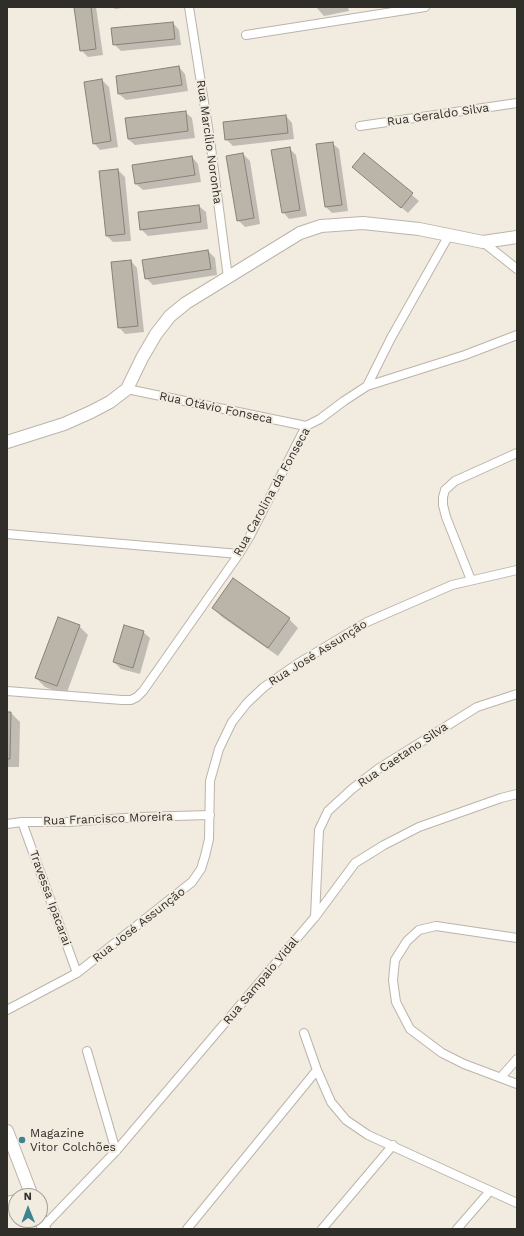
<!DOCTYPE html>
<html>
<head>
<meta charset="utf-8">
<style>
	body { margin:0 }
	#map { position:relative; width:524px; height:1236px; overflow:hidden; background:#f2ebe0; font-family:"Work Sans",sans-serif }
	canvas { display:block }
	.frame { position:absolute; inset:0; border:8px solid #302e29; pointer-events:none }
	.north { position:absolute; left:8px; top:1188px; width:40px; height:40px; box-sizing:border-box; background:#f2ebe0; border:1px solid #a49f97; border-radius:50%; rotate:359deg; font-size:11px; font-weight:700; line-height:16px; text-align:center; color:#302e29 }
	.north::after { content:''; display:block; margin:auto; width:14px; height:18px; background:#3e8390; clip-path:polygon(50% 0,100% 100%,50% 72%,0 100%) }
</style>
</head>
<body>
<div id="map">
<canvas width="524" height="1236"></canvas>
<div class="frame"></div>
<div class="north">N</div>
</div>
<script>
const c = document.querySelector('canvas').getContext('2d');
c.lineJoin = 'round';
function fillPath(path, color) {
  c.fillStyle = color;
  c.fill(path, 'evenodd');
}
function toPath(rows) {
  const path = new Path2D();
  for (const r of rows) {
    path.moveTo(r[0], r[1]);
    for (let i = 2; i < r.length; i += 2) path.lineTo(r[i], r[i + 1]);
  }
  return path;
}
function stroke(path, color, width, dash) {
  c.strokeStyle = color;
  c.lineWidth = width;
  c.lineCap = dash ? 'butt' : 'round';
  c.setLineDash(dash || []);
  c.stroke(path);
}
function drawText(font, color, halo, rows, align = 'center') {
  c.font = font + ' "Work Sans",sans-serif';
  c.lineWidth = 4;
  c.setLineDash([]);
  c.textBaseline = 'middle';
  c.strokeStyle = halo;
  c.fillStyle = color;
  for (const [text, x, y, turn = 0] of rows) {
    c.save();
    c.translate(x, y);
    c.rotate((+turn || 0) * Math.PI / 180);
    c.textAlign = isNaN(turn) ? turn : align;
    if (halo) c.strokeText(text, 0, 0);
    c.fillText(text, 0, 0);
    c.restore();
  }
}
const shadow = toPath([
	[75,7,96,7,103,55,88,57,81,50],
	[113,7,129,7,115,9],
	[316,7,348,7,349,11,324,16],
	[173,23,179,30,181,45,121,51,114,44],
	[179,67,185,74,188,91,126,100,119,94],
	[102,80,109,87,118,147,100,150,94,143],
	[185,112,192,118,195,138,135,145,128,139],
	[286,116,292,123,294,139,233,146,226,139],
	[332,143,339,149,348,211,332,213,326,207],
	[289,148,296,155,307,216,289,219,283,212],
	[243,154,250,161,260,224,245,227,238,220],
	[364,154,419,201,408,213,360,173],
	[192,157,198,164,201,182,143,190,136,184],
	[118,170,125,177,131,241,113,242,107,236],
	[199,206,206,212,208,229,148,236,141,229],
	[208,251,215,258,217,275,153,285,146,278],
	[131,261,137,268,144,332,125,334,119,327],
	[213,608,289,619,298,628,278,656,222,617],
	[79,626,88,635,66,695,45,687,36,678],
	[143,632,150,638,140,674,121,669,114,662],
	[7,713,11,713,20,722,19,767,7,767]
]);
const building = toPath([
	[74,7,91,7,96,49,80,51,74,7],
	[173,22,175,39,113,45,111,28,173,22],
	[179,66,182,85,118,94,116,76,179,66],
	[102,79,111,141,93,144,84,82,102,79],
	[186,111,188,131,128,139,125,118,186,111],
	[286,115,288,133,225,140,223,122,286,115],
	[333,142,342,205,325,207,316,144,333,142],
	[290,147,300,210,282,213,271,150,290,147],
	[243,153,254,218,237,221,226,156,243,153],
	[364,153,413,193,401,208,352,167,364,153],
	[192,156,195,175,135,184,132,165,192,156],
	[118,169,125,234,106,236,99,171,118,169],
	[199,205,201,222,140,230,138,212,199,205],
	[208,250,211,269,145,279,142,260,208,250],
	[131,260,138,326,118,328,111,262,131,260],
	[233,578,290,618,268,648,212,608,233,578],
	[58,617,80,625,57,686,35,678,58,617],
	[124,625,144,631,133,668,113,662,124,625],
	[7,712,11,712,10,759,7,759,7,712]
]);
const street = toPath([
	[189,7,210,140,228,278],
	[246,35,425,7],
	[360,126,517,103],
	[483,242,517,269],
	[367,386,465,355,517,335],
	[127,389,306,426],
	[7,534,239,554],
	[471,580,446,517,443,505,443,497,445,490,455,481,517,453],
	[7,691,122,700,131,700,137,697,143,691,239,554,250,536,306,426,320,419,344,401,367,386,391,338,449,235],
	[22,822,77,973],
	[7,824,22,822,68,822,139,817,210,815],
	[315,917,319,830,328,811,352,789,378,769,477,707,517,694],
	[517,938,436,926,419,930,407,941,395,960,393,980,396,1002,410,1029,442,1053,464,1064,517,1084],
	[7,1010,77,973,192,882,201,869,205,856,209,839,210,781,219,749,232,722,247,703,264,687,297,664,367,622,452,585,517,570],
	[304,1033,317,1070,331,1102,346,1120,368,1135,517,1203],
	[87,1051,116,1151],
	[501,1077,517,1059],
	[7,1201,16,1199],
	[43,1227,116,1151,315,917,355,863,384,845,419,827,501,798,517,794],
	[187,1229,317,1070],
	[322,1229,393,1145],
	[457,1229,490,1191]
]);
const secondary = toPath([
	[7,442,64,424,91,412,110,402,127,389,142,358,156,334,170,316,186,303,300,233,321,226,363,223,419,229,483,242,517,237],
	[7,1131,32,1196],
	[40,1218,44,1229]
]);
const markers = [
	[22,1140,4,"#3e8390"]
];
const streetNames = [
	["Rua Geraldo Silva",438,115,-8],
	["Rua Marcílio Noronha",209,142,82],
	["Rua Otávio Fonseca",216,408,12],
	["Rua Carolina da Fonseca",272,492,-61],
	["Rua José Assunção",318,653,-32],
	["Rua Caetano Silva",403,755,-34],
	["Rua Francisco Moreira",108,819,-2],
	["Travessa Ipacarai",50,898,70],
	["Rua José Assunção",139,925,-38],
	["Rua Sampaio Vidal",261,981,-50]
];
const poiNames = [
	["Magazine",30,1133],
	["Vitor Colchões",30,1147]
];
fillPath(shadow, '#0003');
fillPath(building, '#bab4a9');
stroke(building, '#878177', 1);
stroke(street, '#bbb4a9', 10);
stroke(secondary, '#bbb4a9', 14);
stroke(street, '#fff', 8);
stroke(secondary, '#fff', 12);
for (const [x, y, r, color] of markers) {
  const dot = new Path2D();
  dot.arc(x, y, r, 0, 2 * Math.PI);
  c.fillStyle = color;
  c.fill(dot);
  stroke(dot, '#f2ebe0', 1.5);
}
drawText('12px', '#302e29', '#f2ebe0', streetNames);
drawText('12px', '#302e29', '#f2ebe0', poiNames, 'left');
</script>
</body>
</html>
